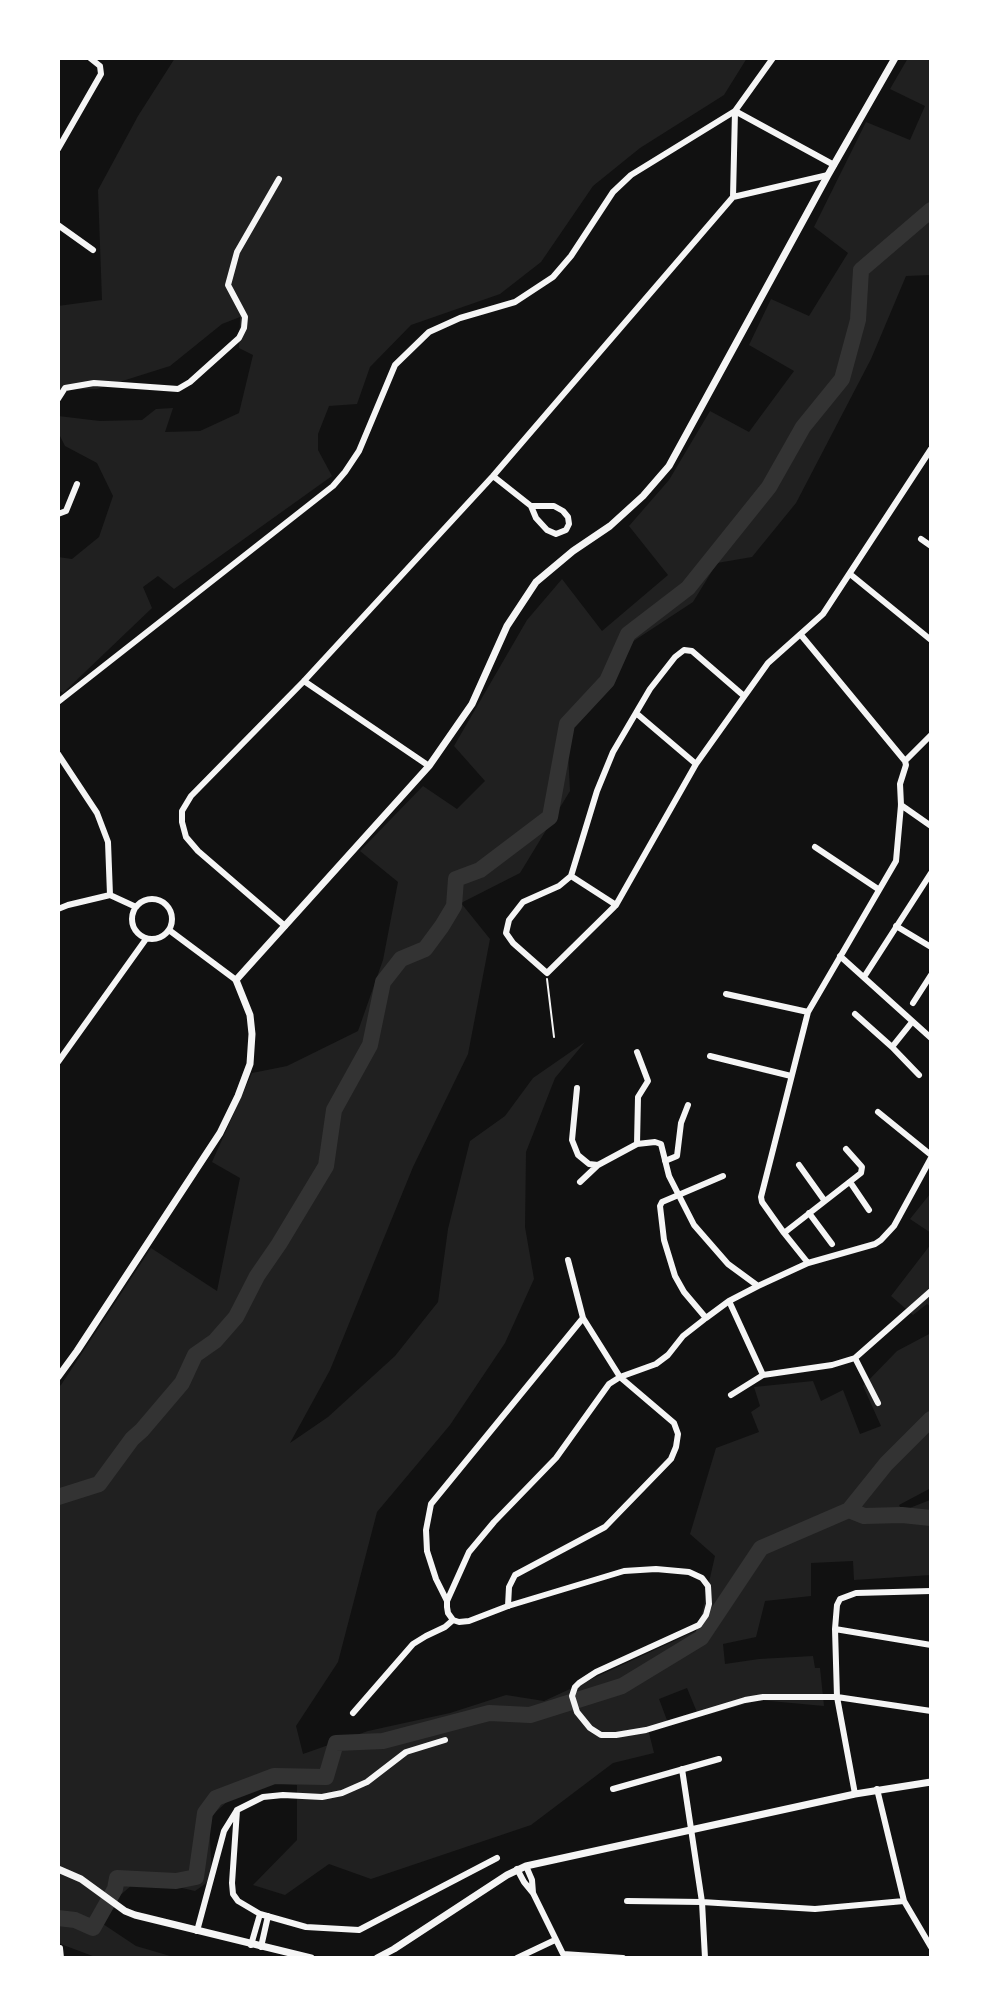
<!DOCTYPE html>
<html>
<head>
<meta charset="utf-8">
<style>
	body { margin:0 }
	#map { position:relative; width:989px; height:2016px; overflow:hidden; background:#111; font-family:"Fira Sans Condensed",sans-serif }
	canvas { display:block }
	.frame { position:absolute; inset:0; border:60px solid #fff; pointer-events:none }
</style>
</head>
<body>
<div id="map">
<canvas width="989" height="2016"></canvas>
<div class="frame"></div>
</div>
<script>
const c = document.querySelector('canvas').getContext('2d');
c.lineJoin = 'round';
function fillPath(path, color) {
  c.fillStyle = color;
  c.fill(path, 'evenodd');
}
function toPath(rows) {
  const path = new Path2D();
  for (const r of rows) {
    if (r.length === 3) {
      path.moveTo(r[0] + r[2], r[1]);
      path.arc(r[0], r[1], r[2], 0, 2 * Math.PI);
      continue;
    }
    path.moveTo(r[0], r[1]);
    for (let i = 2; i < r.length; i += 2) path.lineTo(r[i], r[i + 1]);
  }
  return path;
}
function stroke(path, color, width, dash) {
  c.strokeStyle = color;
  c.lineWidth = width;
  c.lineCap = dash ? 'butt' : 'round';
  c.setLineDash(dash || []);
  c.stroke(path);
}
const green = toPath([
	[175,58,747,58,724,95,640,148,593,186,541,262,500,294,411,325,370,367,357,404,329,406,318,434,318,450,332,476,174,589,158,576,143,587,152,608,63,693,58,689,58,557,72,559,99,537,113,496,97,463,65,446,58,432,58,416,100,421,142,420,156,409,173,408,165,432,200,431,239,413,253,355,239,348,240,317,222,324,170,366,97,389,58,389,58,306,102,300,98,190,138,116],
	[908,58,931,58,931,275,906,276,871,359,796,503,752,557,717,563,693,602,629,644,605,694,567,733,570,791,520,873,461,903,490,939,468,1054,413,1167,330,1370,290,1443,328,1417,395,1356,438,1302,448,1229,470,1141,505,1116,533,1078,585,1042,555,1078,526,1152,525,1227,534,1279,505,1343,450,1425,377,1512,338,1662,296,1726,303,1754,368,1731,450,1713,506,1695,544,1701,698,1630,715,1556,690,1534,716,1448,759,1432,751,1412,760,1406,754,1387,813,1381,821,1401,843,1390,860,1434,881,1426,863,1386,897,1351,931,1333,931,1488,899,1505,902,1511,930,1500,931,1503,931,1575,854,1580,853,1561,811,1563,811,1596,765,1601,756,1637,723,1644,725,1664,759,1659,813,1656,815,1668,820,1668,824,1706,759,1700,699,1717,687,1688,659,1699,668,1723,648,1729,654,1753,613,1763,531,1825,371,1879,329,1864,285,1895,253,1885,297,1840,297,1785,249,1782,209,1818,212,1879,195,1891,140,1878,94,1918,136,1946,177,1958,98,1958,58,1943,58,1387,61,1385,151,1248,217,1291,240,1178,212,1162,252,1073,287,1066,358,1031,383,960,398,882,360,851,423,786,457,809,485,781,454,746,527,620,562,579,602,631,668,575,629,526,669,480,710,411,749,432,794,371,749,345,771,299,809,316,848,253,814,227,866,122,910,140,925,106,890,89],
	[930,1194,931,1194,931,1233,910,1219],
	[931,1244,931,1307,927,1304,913,1315,891,1296]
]);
const river = toPath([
	[931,1419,886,1464,849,1510,864,1516,902,1515,931,1518],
	[58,1497,99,1484,132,1439,142,1430,182,1383,195,1355,215,1341,236,1317,257,1276,279,1244,326,1166,334,1110,370,1045,383,982,401,959,425,949,442,926,454,906,456,879,480,870,550,817,567,724,607,681,628,634,688,588,769,487,803,427,842,379,858,320,861,270,931,210],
	[58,1918,75,1920,93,1928,115,1889,117,1878,176,1881,196,1877,205,1813,216,1798,274,1776,326,1777,336,1743,383,1741,489,1713,530,1715,622,1686,701,1638,761,1548,849,1510]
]);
const path = toPath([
	[547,979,554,1037]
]);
const minor = toPath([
	[58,149,101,74,100,66,90,58],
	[733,197,735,111,834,165],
	[58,225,93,250],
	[58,399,65,388,94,383,178,389,190,382,239,338,244,328,245,317,228,285,237,252,279,179],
	[493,476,531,506,536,518,547,530,556,534,566,530,569,524,568,517,563,511,554,506,531,506],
	[58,514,66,511,77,484],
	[921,539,931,546],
	[850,574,931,640],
	[801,635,905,761],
	[304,681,429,766],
	[744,696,692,651,684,650,675,657,650,689,613,752,597,791,571,876,559,886,523,902,509,920,506,933,513,943,547,973,616,905,696,764,768,663,823,614,931,449],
	[58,702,333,486,345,472,359,451,395,365,429,332,460,318,515,302,553,277,571,256,613,192,631,175,735,111,773,58],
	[636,713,696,764],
	[58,754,97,813,108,842,110,895],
	[905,761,931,735],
	[901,805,931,826],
	[815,847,878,889],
	[571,876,616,905],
	[152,919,20],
	[58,909,68,905,110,895,136,907],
	[285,926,198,851,186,837,182,822,182,811,191,796,304,681,493,476,733,197,828,175],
	[896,926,931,947],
	[169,930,236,980],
	[840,956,931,1038],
	[864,977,931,873],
	[726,994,808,1012],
	[913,1003,931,975],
	[855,1014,892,1047,919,1075],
	[892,1047,912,1022],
	[637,1052,648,1081,638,1097,637,1144],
	[710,1056,791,1076],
	[58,1062,146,939],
	[577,1088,572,1140,578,1155,589,1164,598,1165],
	[878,1112,931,1155],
	[931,1158,894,1226,881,1240,875,1244,808,1263,758,1286,729,1301,706,1318,683,1336,668,1355,656,1364,620,1377,609,1384,556,1458,494,1522,469,1552,447,1601,447,1607,448,1613,453,1620,459,1622,469,1621,508,1606,624,1571,656,1569,689,1572,702,1578,708,1586,709,1604,706,1615,699,1625,596,1672,579,1683,575,1687,572,1696,577,1712,590,1728,601,1735,616,1735,646,1730,745,1700,763,1697,837,1697,931,1711],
	[665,1161,677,1156,681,1123,688,1105],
	[799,1165,824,1200],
	[580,1182,598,1165,637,1144,655,1142,661,1144,669,1176,694,1225,728,1264,758,1286],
	[850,1182,869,1210],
	[809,1213,832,1244],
	[784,1233,861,1173,862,1167,846,1149],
	[808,1263,784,1233,762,1202,761,1197,808,1012,896,861,901,805,900,784,906,765,905,761],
	[729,1301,763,1375],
	[706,1318,684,1292,675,1276,664,1240,660,1206,662,1202,723,1176],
	[855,1358,878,1403],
	[731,1395,763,1375,832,1365,855,1358,931,1291],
	[447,1601,436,1579,427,1551,426,1530,431,1504,583,1318],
	[508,1606,509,1587,515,1575,605,1527,671,1459,676,1447,678,1434,674,1423,620,1377,583,1318,568,1260],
	[835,1629,931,1645],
	[353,1713,413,1644,426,1636,445,1627,453,1620],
	[682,1769,702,1902,705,1958],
	[613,1789,719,1759],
	[877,1789,904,1901,931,1947],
	[855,1794,837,1697,835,1629,837,1605,840,1599,856,1593,931,1591],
	[237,1810,232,1883,233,1894,238,1901,260,1914,306,1927,359,1930,497,1858],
	[526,1866,532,1880,533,1893],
	[517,1869,524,1882,533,1893,563,1954,623,1958],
	[627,1901,702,1902,815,1909,904,1901],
	[197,1931,224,1831,237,1810,263,1797,283,1795,322,1797,342,1793,367,1782,406,1752,445,1740],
	[251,1945,260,1914],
	[261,1947,268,1916],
	[60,1948,61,1958],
	[517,1958,555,1940]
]);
const tertiary = toPath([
	[58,1377,77,1351,220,1133,238,1096,250,1064,252,1034,250,1015,236,980,429,766,472,704,507,626,536,582,573,551,610,526,643,496,669,466,828,175,895,58],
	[58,1869,81,1879,125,1911,135,1915,311,1958],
	[377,1958,394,1949,507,1875,526,1866,855,1794,931,1782]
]);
fillPath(green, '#202020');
stroke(river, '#333', 16);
stroke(path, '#f5f5f5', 2);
stroke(minor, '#f5f5f5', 6);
stroke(tertiary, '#f5f5f5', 7);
</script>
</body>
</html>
